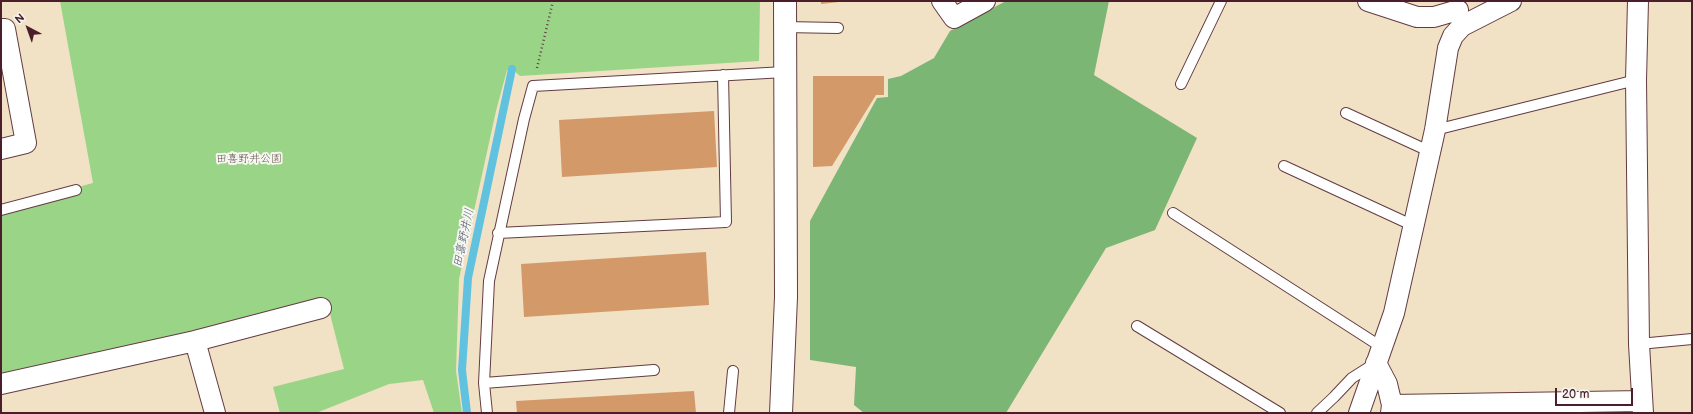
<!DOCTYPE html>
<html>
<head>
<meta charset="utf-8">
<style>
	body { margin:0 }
	#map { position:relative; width:1693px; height:414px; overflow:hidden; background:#f1e1c5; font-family:"Balsamiq Sans",sans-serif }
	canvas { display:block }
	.frame { position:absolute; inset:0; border:2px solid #4a1f2b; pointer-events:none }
	.north { position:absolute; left:8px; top:8px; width:40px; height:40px; -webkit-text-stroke:3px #f6f6f2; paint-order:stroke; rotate:319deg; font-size:11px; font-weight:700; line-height:16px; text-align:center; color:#4a1f2b }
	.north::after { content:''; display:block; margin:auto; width:14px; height:18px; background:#4a1f2b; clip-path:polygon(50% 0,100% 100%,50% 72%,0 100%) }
	.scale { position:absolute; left:1555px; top:388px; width:78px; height:18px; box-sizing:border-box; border:2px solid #4a1f2b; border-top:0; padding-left:5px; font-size:12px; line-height:14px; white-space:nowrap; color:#4a1f2b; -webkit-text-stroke:3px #f6f6f2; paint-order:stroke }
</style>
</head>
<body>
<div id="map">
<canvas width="1693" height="414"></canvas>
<div class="frame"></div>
<div class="north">N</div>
<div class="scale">20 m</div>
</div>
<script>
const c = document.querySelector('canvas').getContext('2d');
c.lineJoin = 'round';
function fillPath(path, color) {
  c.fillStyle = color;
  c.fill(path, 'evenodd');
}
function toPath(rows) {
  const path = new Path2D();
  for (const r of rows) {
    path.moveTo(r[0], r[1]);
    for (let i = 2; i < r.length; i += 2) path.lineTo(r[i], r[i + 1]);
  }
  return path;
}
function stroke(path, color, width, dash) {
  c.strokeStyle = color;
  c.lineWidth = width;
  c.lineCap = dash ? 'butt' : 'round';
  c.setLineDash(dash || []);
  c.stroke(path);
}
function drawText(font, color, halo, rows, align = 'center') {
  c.font = font + ' "Balsamiq Sans","Klee One",sans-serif';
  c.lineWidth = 4;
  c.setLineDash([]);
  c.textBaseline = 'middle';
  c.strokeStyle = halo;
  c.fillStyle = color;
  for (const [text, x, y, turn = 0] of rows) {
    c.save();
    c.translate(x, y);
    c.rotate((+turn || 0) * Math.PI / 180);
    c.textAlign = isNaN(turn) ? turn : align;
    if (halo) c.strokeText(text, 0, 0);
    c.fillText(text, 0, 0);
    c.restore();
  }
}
const green = toPath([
	[60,1,760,1,759,61,520,76,512,69,507,70,496,111,459,279,456,371,462,413,434,413,423,380,389,384,316,413,280,413,273,387,344,369,327,302,1,382,1,208,93,183]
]);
const forest = toPath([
	[1006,1,1109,1,1094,75,1197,138,1155,230,1106,248,1006,413,864,413,854,405,856,367,810,360,810,221,877,98,888,97,888,79,901,76,934,58,950,31]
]);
const stream = toPath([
	[467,413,462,370,468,278,512,69]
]);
const building = toPath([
	[821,1,839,1,839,2,821,4],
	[813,76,884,76,884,95,876,95,832,166,813,167],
	[714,111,717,167,562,177,559,120],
	[706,252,709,305,524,317,521,264],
	[694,391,696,413,517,413,516,401]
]);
const path = toPath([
	[537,68,553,1]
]);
const lane = toPath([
	[784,27,838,28],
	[1181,84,1221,1],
	[1346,113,1431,152],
	[1435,130,1636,80],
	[1284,166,1414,226],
	[1,210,76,190],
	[1173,213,1383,348],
	[498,233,726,222,723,75],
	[1137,326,1280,413],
	[1639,344,1692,339],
	[484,383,654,370],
	[487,413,484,383,489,281,524,119,533,86,785,72],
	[729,413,733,371],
	[1317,413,1334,397,1352,378,1374,364]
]);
const street = toPath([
	[942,1,954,18,985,1],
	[1368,1,1417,17,1434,17,1458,10],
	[1638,1,1636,80,1639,344,1643,413],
	[1,29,5,29,26,143,1,149],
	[195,341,215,413],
	[1376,363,1387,384,1392,405,1391,413],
	[1,384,195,341,321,308],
	[1392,405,1642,401],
	[1359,413,1394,313,1435,130,1448,48,1453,36,1462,26,1511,1]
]);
const secondary = toPath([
	[781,413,786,297,785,1]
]);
const parkNames = [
	["田喜野井公園",249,159]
];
const waterNames = [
	["田喜野井川",464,238,-78]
];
fillPath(green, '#9ad487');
fillPath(forest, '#7bb674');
stroke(stream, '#60c2de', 8);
fillPath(building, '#d39968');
stroke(lane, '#633c42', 12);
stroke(street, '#633c42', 22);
stroke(secondary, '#633c42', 24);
stroke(path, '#633c42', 2.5, [1, 3]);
stroke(lane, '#fff', 10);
stroke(street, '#fff', 20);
stroke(secondary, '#fff', 22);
drawText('11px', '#625547', '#f6f6f2', parkNames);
drawText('italic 12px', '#52586a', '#f6f6f2', waterNames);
</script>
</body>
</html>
